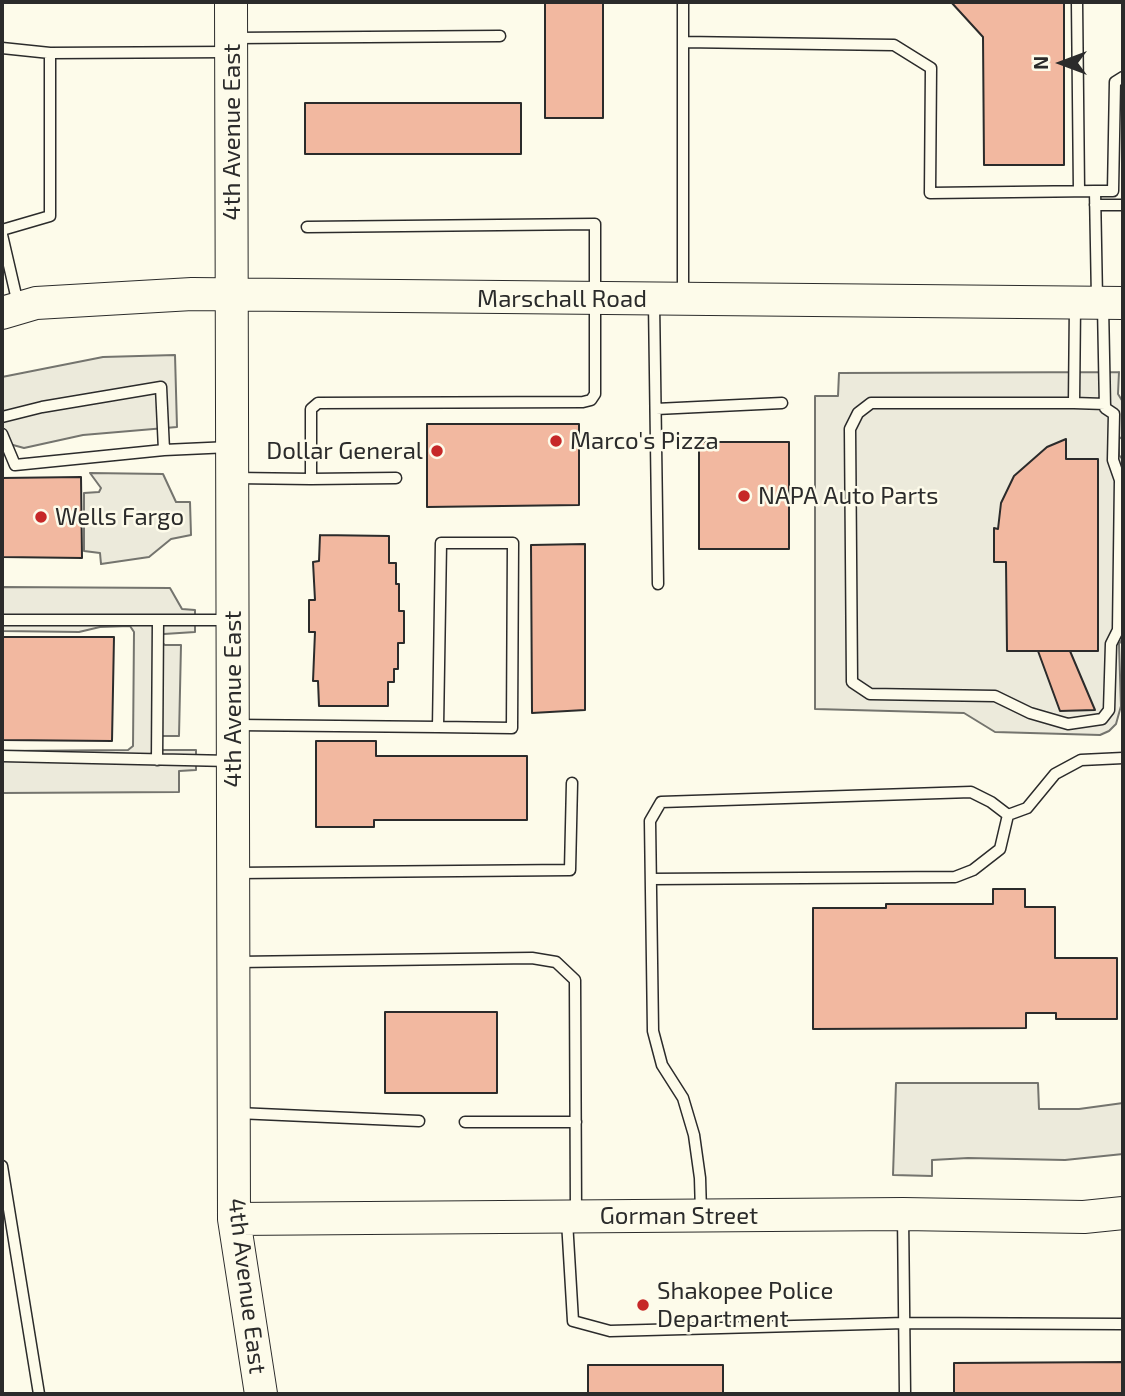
<!DOCTYPE html>
<html>
<head>
<meta charset="utf-8">
<style>
	body { margin:0 }
	#map { position:relative; width:1125px; height:1396px; overflow:hidden; background:#fdfbea; font-family:"Exo 2",sans-serif }
	canvas { display:block }
	.frame { position:absolute; inset:0; border:4px solid #2b2b2b; pointer-events:none }
	.north { position:absolute; left:1027px; top:28px; width:70px; height:70px; -webkit-text-stroke:5px #fdfbea; paint-order:stroke; rotate:270deg; font-size:19px; font-weight:700; line-height:28px; text-align:center; color:#2b2b2b }
	.north::after { content:''; display:block; margin:auto; width:24px; height:32px; background:#2b2b2b; clip-path:polygon(50% 0,100% 100%,50% 72%,0 100%) }
</style>
</head>
<body>
<div id="map">
<canvas width="1125" height="1396"></canvas>
<div class="frame"></div>
<div class="north">N</div>
</div>
<script>
const c = document.querySelector('canvas').getContext('2d');
c.lineJoin = 'round';
function fillPath(path, color) {
  c.fillStyle = color;
  c.fill(path, 'evenodd');
}
function toPath(rows) {
  const path = new Path2D();
  for (const r of rows) {
    path.moveTo(r[0], r[1]);
    for (let i = 2; i < r.length; i += 2) path.lineTo(r[i], r[i + 1]);
  }
  return path;
}
function stroke(path, color, width, dash) {
  c.strokeStyle = color;
  c.lineWidth = width;
  c.lineCap = dash ? 'butt' : 'round';
  c.setLineDash(dash || []);
  c.stroke(path);
}
function drawText(font, color, halo, rows, align = 'center') {
  c.font = font + ' "Exo 2",sans-serif';
  c.lineWidth = 5;
  c.setLineDash([]);
  c.textBaseline = 'middle';
  c.strokeStyle = halo;
  c.fillStyle = color;
  for (const [text, x, y, turn = 0] of rows) {
    c.save();
    c.translate(x, y);
    c.rotate((+turn || 0) * Math.PI / 180);
    c.textAlign = isNaN(turn) ? turn : align;
    if (halo) c.strokeText(text, 0, 0);
    c.fillText(text, 0, 0);
    c.restore();
  }
}
const parking = toPath([
	[175,355,177,427,83,435,24,448,2,442,2,377,103,357,175,355],
	[1119,372,1118,394,1123,402,1123,436,1119,439,1119,455,1123,460,1123,638,1119,644,1121,706,1116,724,1109,731,1100,735,995,732,964,713,815,709,815,396,838,396,839,373,1119,372],
	[90,473,163,474,176,502,190,502,191,535,171,539,149,557,101,564,100,553,84,551,84,493,99,492,101,488,90,473],
	[2,587,170,588,182,609,195,610,195,632,164,634,160,637,161,642,165,645,181,645,179,736,163,736,158,740,158,745,163,750,196,750,196,770,179,771,179,792,2,793,2,751,128,750,133,746,134,632,130,626,100,627,79,632,2,631,2,587],
	[896,1083,1038,1083,1039,1109,1079,1109,1123,1103,1123,1154,1065,1160,968,1158,932,1160,932,1176,893,1175,896,1083]
]);
const building = toPath([
	[545,2,603,2,603,118,545,118,545,2],
	[951,2,1064,2,1064,165,984,165,983,37,951,2],
	[305,103,521,103,521,154,305,154,305,103],
	[427,424,579,424,579,505,427,507,427,424],
	[1066,439,1066,459,1098,459,1098,651,1007,651,1006,562,994,562,994,528,998,529,1001,503,1014,476,1047,447,1066,439],
	[699,442,789,442,789,549,699,549,699,442],
	[81,477,82,558,2,557,2,478,81,477],
	[320,535,389,536,389,563,396,563,396,584,399,584,399,611,404,611,404,643,398,643,398,669,394,669,394,682,388,682,388,706,319,706,318,681,313,681,315,632,309,632,309,600,315,600,313,562,319,561,320,535],
	[585,544,585,710,532,713,531,545,585,544],
	[2,637,114,637,112,741,2,740,2,637],
	[1038,651,1070,651,1095,710,1060,711,1038,651],
	[316,741,376,741,376,756,527,756,527,820,374,820,374,827,316,827,316,741],
	[993,889,1025,889,1025,907,1055,907,1055,958,1117,958,1117,1019,1056,1019,1056,1013,1026,1013,1026,1028,813,1029,813,908,886,908,886,904,993,904,993,889],
	[385,1012,497,1012,497,1093,385,1093,385,1012],
	[1123,1362,1123,1394,954,1394,954,1363,1123,1362],
	[588,1365,723,1365,723,1394,588,1394,588,1365]
]);
const lane = toPath([
	[1077,2,1079,191],
	[234,38,500,36],
	[683,42,683,2],
	[2,48,50,53,228,52],
	[1095,191,1113,191,1115,82,1123,77],
	[1095,205,1123,205],
	[2,230,50,216,50,53],
	[2,235,18,304],
	[683,297,683,42,894,45,931,68,930,193,1095,191,1097,299],
	[654,302,658,584],
	[1075,305,1074,403,871,403,858,413,850,429,852,682,870,694,995,696,1030,713,1068,724,1102,719,1109,710,1111,644,1118,630,1120,480,1113,460,1114,414,1105,408,1103,306],
	[1074,403,1105,404],
	[656,409,782,403],
	[2,417,42,407,161,387,164,450],
	[2,434,15,465,164,450,230,447],
	[235,478,311,479,311,409,318,403,583,402,591,400,595,394,595,224,307,227],
	[311,479,396,478],
	[2,620,230,620],
	[236,725,438,727,512,728,513,543,441,543,438,727],
	[2,756,230,761],
	[157,760,158,620],
	[236,873,570,870,572,783],
	[651,879,955,877,973,870,1000,849,1008,815],
	[237,962,532,958,556,962,575,980,576,1214],
	[237,1113,419,1121],
	[465,1122,576,1122],
	[2,1166,39,1394],
	[701,1213,700,1178,694,1135,683,1098,662,1065,653,1031,650,821,661,802,971,792,991,802,1008,815,1027,808,1055,774,1081,760,1123,758],
	[903,1215,905,1394],
	[567,1221,573,1321,610,1331,905,1323,1123,1324]
]);
const secondary = toPath([
	[231,2,234,1219,261,1394],
	[2,313,36,303,192,294,1123,303],
	[234,1219,903,1214,1084,1217,1123,1213]
]);
const markers = [
	[556,441,7,"#c62828"],
	[437,451,7,"#c62828"],
	[744,496,7,"#c62828"],
	[41,517,7,"#c62828"],
	[643,1305,7,"#c62828"]
];
const streetNames = [
	["4th Avenue East",232,132,-90],
	["Marschall Road",562,299],
	["4th Avenue East",233,699,-90],
	["Gorman Street",679,1216],
	["4th Avenue East",247,1286,83]
];
const poiNames = [
	["Marco's Pizza",570,441],
	["Dollar General",423,451,"right"],
	["NAPA Auto Parts",758,496],
	["Wells Fargo",55,517],
	["Shakopee Police",657,1291],
	["Department",657,1319]
];
fillPath(parking, '#eceadb');
stroke(parking, '#74746e', 2);
fillPath(building, '#f2b8a0');
stroke(building, '#2b2b2b', 2);
stroke(lane, '#2b2b2b', 13);
stroke(secondary, '#2b2b2b', 34);
stroke(lane, '#fdfbea', 10);
stroke(secondary, '#fdfbea', 32);
for (const [x, y, r, color] of markers) {
  const dot = new Path2D();
  dot.arc(x, y, r, 0, 2 * Math.PI);
  c.fillStyle = color;
  c.fill(dot);
  stroke(dot, '#fdfbea', 2.5);
}
drawText('24px', '#2b2b2b', '#fdfbea', streetNames);
drawText('24px', '#2b2b2b', '#fdfbea', poiNames, 'left');
</script>
</body>
</html>
